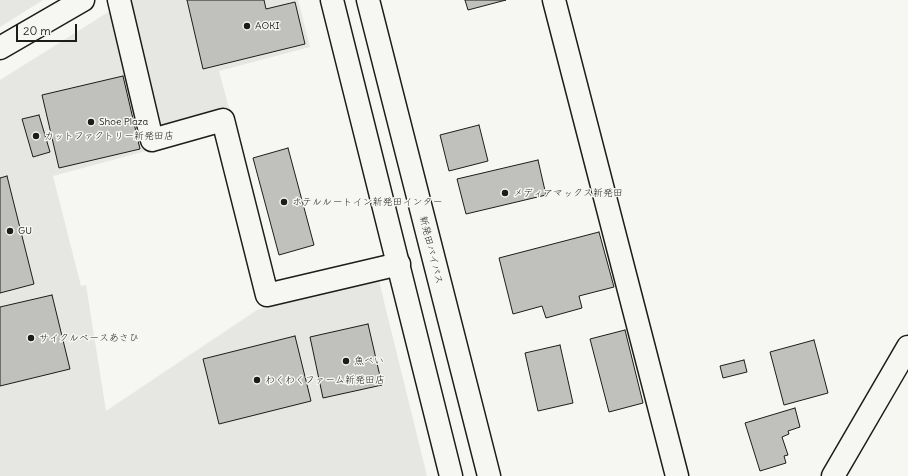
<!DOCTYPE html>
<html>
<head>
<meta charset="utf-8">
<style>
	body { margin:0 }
	#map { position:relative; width:908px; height:476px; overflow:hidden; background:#f6f6f2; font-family:Delius,sans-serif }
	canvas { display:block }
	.scale { position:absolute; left:16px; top:24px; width:61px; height:18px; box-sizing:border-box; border:2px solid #1c1c1c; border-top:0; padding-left:5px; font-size:12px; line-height:14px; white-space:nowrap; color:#1c1c1c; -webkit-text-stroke:3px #f6f6f2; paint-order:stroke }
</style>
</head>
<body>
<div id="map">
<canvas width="908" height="476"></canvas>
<div class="scale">20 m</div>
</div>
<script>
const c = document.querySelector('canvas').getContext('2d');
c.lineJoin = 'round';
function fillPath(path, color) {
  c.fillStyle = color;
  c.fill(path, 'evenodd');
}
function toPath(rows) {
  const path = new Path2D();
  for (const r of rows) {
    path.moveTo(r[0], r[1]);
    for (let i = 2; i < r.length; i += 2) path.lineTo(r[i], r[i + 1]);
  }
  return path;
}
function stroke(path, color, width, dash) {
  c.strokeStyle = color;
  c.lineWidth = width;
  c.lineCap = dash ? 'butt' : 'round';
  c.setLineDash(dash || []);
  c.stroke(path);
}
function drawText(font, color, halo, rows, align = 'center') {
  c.font = font + ' Delius,"Klee One",sans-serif';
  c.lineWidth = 3;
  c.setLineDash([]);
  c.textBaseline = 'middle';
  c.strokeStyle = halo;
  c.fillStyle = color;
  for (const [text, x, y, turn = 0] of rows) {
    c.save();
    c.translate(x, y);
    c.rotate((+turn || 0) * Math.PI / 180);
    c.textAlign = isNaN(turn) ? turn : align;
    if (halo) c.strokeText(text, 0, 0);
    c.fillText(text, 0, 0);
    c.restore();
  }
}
const built = toPath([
	[0,0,43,0,0,27],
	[133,0,298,0,310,47,219,71,229,108,160,126,129,2],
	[110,11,146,151,53,176,81,286,86,285,106,411,257,310,378,277,427,476,0,476,0,80]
]);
const building = toPath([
	[187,0,264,0,266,9,295,2,305,44,203,69,187,0],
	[465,0,506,0,468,10,465,0],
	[123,76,140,149,59,168,42,95,123,76],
	[39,115,50,152,33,157,22,119,39,115],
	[479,125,488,161,449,171,440,135,479,125],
	[288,148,314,245,279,255,253,158,288,148],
	[538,160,546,195,466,214,457,179,538,160],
	[7,176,34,284,0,293,0,178,7,176],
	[599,232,614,287,579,296,582,308,546,318,542,306,513,314,499,258,599,232],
	[52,295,70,369,0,386,0,307,52,295],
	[368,324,382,385,323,398,310,337,368,324],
	[625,330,643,403,609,412,590,339,625,330],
	[295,336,311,401,219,424,203,359,295,336],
	[814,340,828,393,784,405,770,352,814,340],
	[560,345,573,403,538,411,525,353,560,345],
	[744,360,747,372,723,378,720,366,744,360],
	[795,408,800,427,788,431,789,434,782,437,788,455,784,456,786,463,760,471,745,423,795,408]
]);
const minor = toPath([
	[119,0,152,140,223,120,267,295,399,264],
	[554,0,677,476],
	[0,48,83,0],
	[833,476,908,347]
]);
const highway = toPath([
	[332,0,451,476],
	[368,0,489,476]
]);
const markers = [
	[247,26,4,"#1c1c1c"],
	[91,122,4,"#1c1c1c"],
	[36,136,4,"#1c1c1c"],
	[505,193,4,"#1c1c1c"],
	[284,202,4,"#1c1c1c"],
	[10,231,4,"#1c1c1c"],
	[31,338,4,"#1c1c1c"],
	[346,361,4,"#1c1c1c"],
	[257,380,4,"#1c1c1c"]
];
const poiNames = [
	["AOKI",255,26],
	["Shoe Plaza",99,122],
	["カットファクトリー新発田店",44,136],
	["メディアマックス新発田",513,193],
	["ホテルルートイン新発田インター",292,202],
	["GU",18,231],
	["サイクルベースあさひ",39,338],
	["魚べい",354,361],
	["わくわくファーム新発田店",265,380]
];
const streetNames = [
	["新発田バイパス",431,250,76]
];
fillPath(built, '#e6e6e2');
fillPath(building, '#c0c0bd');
stroke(building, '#1c1c1c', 1);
stroke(minor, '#1c1c1c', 25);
stroke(highway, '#1c1c1c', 25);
stroke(minor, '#f6f6f2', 22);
stroke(highway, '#f6f6f2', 22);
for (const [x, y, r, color] of markers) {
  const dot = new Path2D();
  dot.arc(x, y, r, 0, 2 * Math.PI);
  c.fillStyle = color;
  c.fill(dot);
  stroke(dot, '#f6f6f2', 1.5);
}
drawText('10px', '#1c1c1c', '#f6f6f2', poiNames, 'left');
drawText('10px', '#1c1c1c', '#f6f6f2', streetNames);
</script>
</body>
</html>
